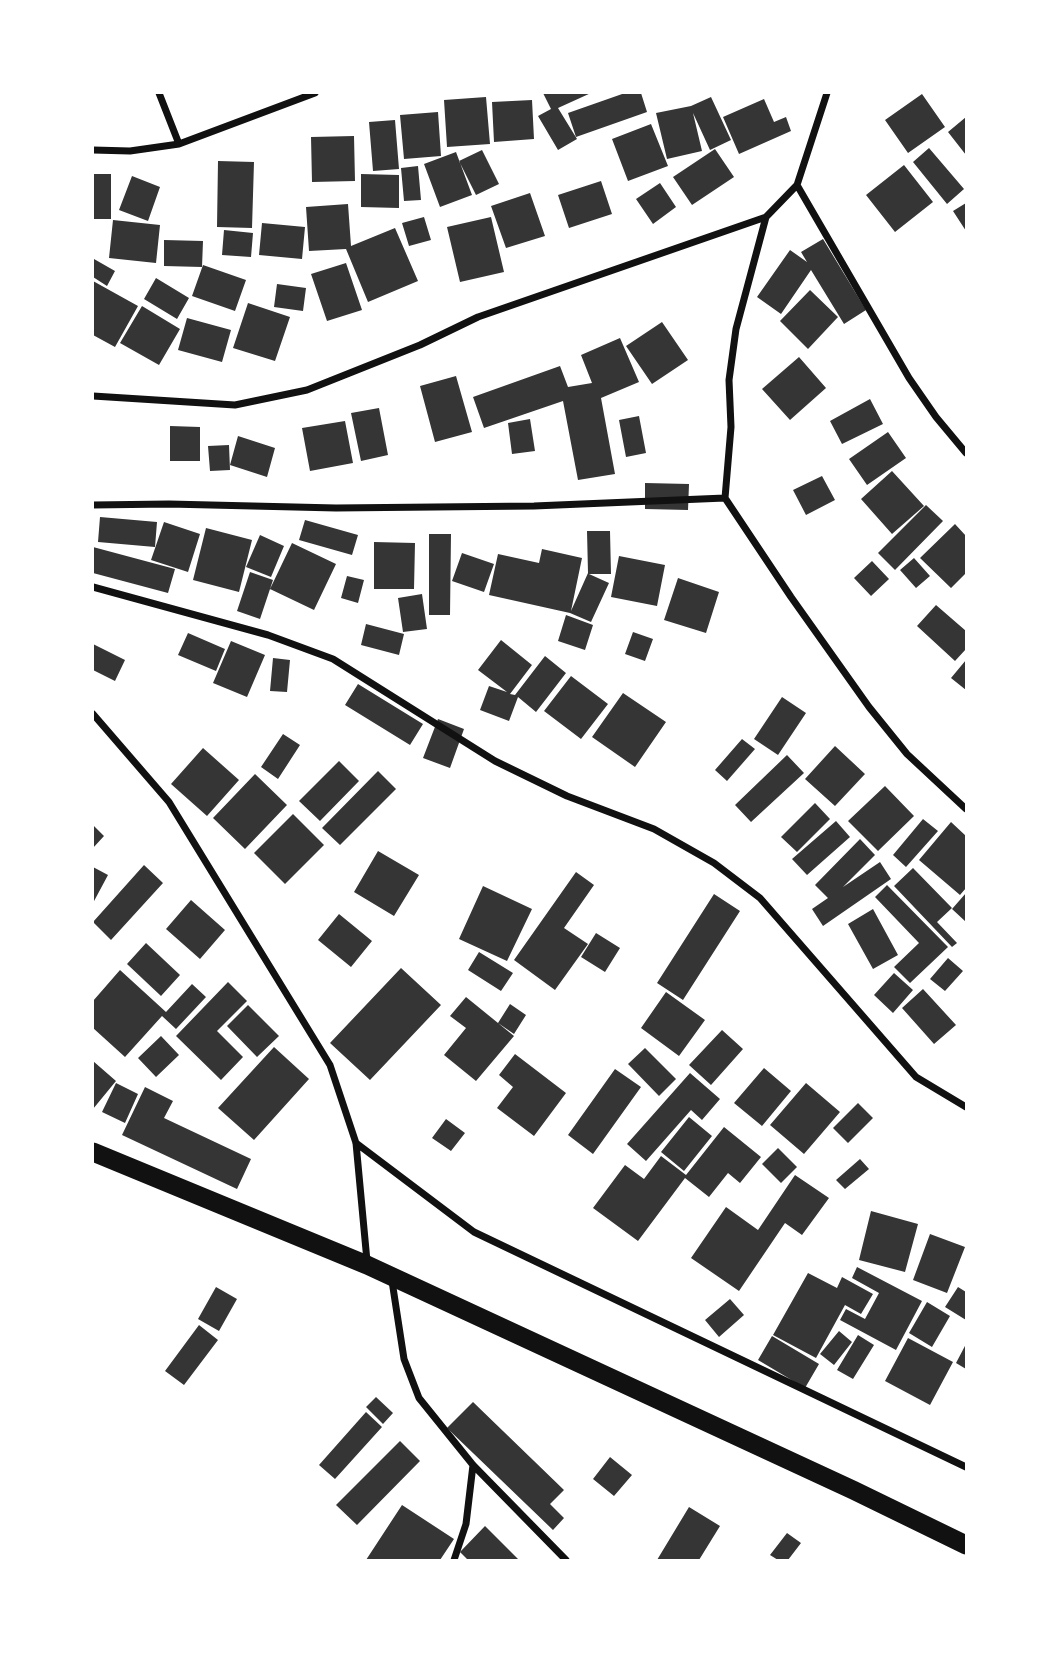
<!DOCTYPE html>
<html>
<head>
<meta charset="utf-8">
<style>
	body { margin:0 }
	#map { position:relative; width:1059px; height:1653px; overflow:hidden; background:#fff; font-family:"Asap Condensed",sans-serif }
	canvas { display:block }
	.frame { position:absolute; inset:0; border:94px solid #fff; pointer-events:none }
</style>
</head>
<body>
<div id="map">
<canvas width="1059" height="1653"></canvas>
<div class="frame"></div>
</div>
<script>
const c = document.querySelector('canvas').getContext('2d');
c.lineJoin = 'round';
function fillPath(path, color) {
  c.fillStyle = color;
  c.fill(path, 'evenodd');
}
function toPath(rows) {
  const path = new Path2D();
  for (const r of rows) {
    path.moveTo(r[0], r[1]);
    for (let i = 2; i < r.length; i += 2) path.lineTo(r[i], r[i + 1]);
  }
  return path;
}
function stroke(path, color, width, dash) {
  c.strokeStyle = color;
  c.lineWidth = width;
  c.lineCap = dash ? 'butt' : 'round';
  c.setLineDash(dash || []);
  c.stroke(path);
}
const building = toPath([
	[543,93,591,93,558,108,577,139,558,150,538,116,551,109],
	[625,93,641,93,647,112,576,137,568,113],
	[922,94,945,127,908,153,885,120],
	[486,97,490,144,447,147,444,100],
	[711,97,731,140,710,150,693,113,702,151,667,159,656,113,691,106],
	[764,99,774,122,786,117,791,131,739,154,723,117],
	[532,100,534,139,494,142,492,102],
	[438,112,441,156,404,159,400,115],
	[966,117,966,155,948,132],
	[395,120,399,169,373,171,369,122],
	[651,124,668,166,628,181,612,139],
	[354,136,355,181,312,182,311,137],
	[929,148,964,189,947,204,913,162],
	[715,149,734,177,692,205,673,177],
	[482,150,499,184,476,195,459,161],
	[456,152,472,195,440,207,424,164],
	[218,161,254,162,252,228,217,227],
	[904,165,933,202,895,232,866,195],
	[418,166,421,200,404,201,401,168],
	[93,174,111,174,111,219,93,219],
	[361,174,399,175,399,208,361,207],
	[132,176,160,187,148,221,119,210],
	[601,181,612,214,569,228,558,195],
	[660,183,676,207,653,224,636,199],
	[530,193,545,236,506,248,491,206],
	[966,203,966,231,953,211],
	[348,204,351,246,395,228,418,281,368,302,346,249,309,251,306,207],
	[424,217,431,240,409,246,402,223],
	[491,217,504,272,460,282,447,227],
	[113,220,160,225,156,263,109,258],
	[262,223,305,227,302,259,259,255],
	[224,230,253,233,251,257,222,255],
	[823,239,866,310,844,324,811,270,781,314,757,297,790,250,807,262,801,252],
	[164,240,203,241,202,267,164,266],
	[94,259,115,271,107,286,93,277],
	[346,263,362,310,327,321,311,274],
	[203,265,246,280,235,311,192,296],
	[156,278,189,298,177,319,144,299],
	[93,281,138,306,115,347,93,335],
	[277,284,306,288,303,311,274,307],
	[810,290,838,317,808,349,780,321],
	[248,303,290,317,275,361,233,348],
	[142,306,180,329,159,365,120,343],
	[187,318,231,330,222,362,178,350],
	[662,322,688,360,652,384,626,346],
	[620,338,639,382,601,398,615,474,578,480,563,401,484,428,473,397,560,366,568,387,592,383,581,355],
	[799,357,826,388,790,420,762,389],
	[456,376,472,432,435,442,420,386],
	[870,399,883,424,842,444,830,421],
	[379,408,388,455,361,461,351,413],
	[639,416,646,453,626,457,619,420],
	[530,419,535,451,512,454,508,423],
	[345,421,353,463,310,471,302,428],
	[170,426,200,427,200,461,170,461],
	[888,432,906,458,867,485,849,459],
	[238,436,275,448,267,477,230,465],
	[229,445,230,470,210,471,208,446],
	[892,471,924,506,892,534,861,499],
	[822,476,835,500,806,515,793,490],
	[645,483,689,484,688,510,645,509],
	[926,505,943,521,895,570,878,553],
	[100,517,157,522,155,547,98,542],
	[305,520,358,535,352,555,299,540],
	[164,522,200,534,188,572,151,560],
	[955,524,966,536,966,573,951,588,920,558],
	[206,528,252,540,239,592,193,580],
	[587,531,610,531,611,574,589,574,609,583,591,622,570,613,489,595,498,554,539,563,542,549,582,558,571,611,588,573],
	[429,534,451,534,450,615,429,615],
	[260,535,284,546,271,577,246,567],
	[374,542,415,543,414,589,374,589],
	[292,543,336,564,314,610,270,589],
	[93,547,175,569,168,593,93,573],
	[462,553,494,564,484,592,452,581],
	[619,556,665,565,657,606,611,597],
	[914,558,930,576,916,588,900,570],
	[872,561,889,579,871,596,854,578],
	[250,572,273,580,260,619,237,611],
	[347,576,364,580,358,603,341,598],
	[678,578,719,592,706,633,664,620],
	[422,594,427,629,403,632,398,598],
	[936,605,966,631,966,649,955,661,917,626],
	[566,615,593,625,585,650,558,641],
	[366,624,404,634,399,655,361,645],
	[633,632,653,639,645,661,625,654],
	[188,633,225,649,216,671,178,655],
	[501,640,532,665,510,694,515,695,545,656,566,673,536,712,518,697,509,721,480,710,489,686,507,692,478,670],
	[231,641,265,655,247,697,213,683],
	[93,644,125,660,115,681,93,670],
	[273,658,290,660,287,692,270,691],
	[966,660,966,690,951,678],
	[571,676,608,704,581,739,544,711],
	[358,684,423,724,410,745,345,705],
	[623,693,666,722,635,767,592,737],
	[782,697,806,713,778,755,754,739],
	[438,719,464,729,450,768,423,758],
	[283,734,300,745,278,779,261,767],
	[742,739,755,749,727,781,715,770],
	[835,746,865,774,835,806,805,779],
	[203,748,239,780,207,816,171,784],
	[787,755,804,773,751,822,735,805],
	[339,761,359,781,320,821,299,801],
	[378,771,396,789,340,845,322,828],
	[255,774,287,805,245,849,213,818],
	[885,786,914,816,878,851,848,821],
	[815,803,830,819,797,852,781,837],
	[293,814,324,845,285,884,254,853],
	[923,819,938,831,906,867,893,855],
	[836,821,850,837,807,875,792,859],
	[951,822,966,836,966,888,960,895,919,860],
	[93,825,104,836,93,848],
	[860,839,875,855,843,887,880,862,891,879,823,926,812,909,828,898,815,885],
	[378,851,419,875,394,916,354,892],
	[144,865,163,883,111,940,93,922],
	[93,867,108,875,93,903],
	[913,868,952,908,937,922,957,943,952,947,894,886],
	[576,872,594,885,564,928,588,944,555,990,514,960],
	[887,885,948,947,910,983,894,967,919,943,875,897],
	[483,886,532,909,507,961,459,939],
	[966,893,966,922,952,909],
	[714,894,740,911,683,1000,657,983],
	[191,900,225,930,200,959,166,929],
	[873,909,898,955,873,969,848,924],
	[339,914,372,941,351,967,318,940],
	[596,933,620,948,605,972,581,957],
	[146,943,180,975,161,996,127,964],
	[479,952,513,973,501,991,468,970],
	[948,958,963,971,945,991,930,979],
	[401,968,441,1005,370,1080,330,1043],
	[120,970,166,1012,192,984,206,997,176,1029,162,1016,125,1057,93,1028,93,1001],
	[894,973,913,990,893,1013,874,995],
	[228,982,247,1001,217,1031,243,1057,221,1080,176,1036],
	[923,989,956,1025,934,1044,902,1008],
	[666,992,705,1020,679,1056,641,1028],
	[466,997,514,1036,476,1081,444,1055,466,1028,450,1016],
	[510,1004,526,1015,514,1034,498,1023],
	[248,1005,279,1036,257,1057,227,1026],
	[722,1030,743,1049,711,1085,689,1065],
	[161,1036,179,1055,156,1077,138,1058],
	[274,1047,309,1079,254,1140,218,1108],
	[645,1048,676,1079,659,1096,628,1064],
	[515,1054,566,1093,534,1136,497,1108,513,1087,499,1075],
	[93,1061,116,1081,93,1109],
	[764,1068,791,1091,762,1126,734,1103],
	[615,1069,641,1087,593,1154,568,1135],
	[690,1073,720,1099,702,1120,691,1110,646,1161,627,1144],
	[116,1083,138,1094,125,1123,102,1112],
	[806,1083,840,1112,804,1154,770,1125],
	[145,1087,173,1101,164,1118,251,1159,237,1189,122,1135],
	[858,1103,873,1118,848,1143,833,1128],
	[689,1117,712,1136,684,1171,661,1152],
	[446,1119,465,1133,451,1151,432,1138],
	[724,1127,761,1157,740,1183,728,1173,709,1197,685,1178,638,1241,593,1208,625,1165,644,1179,661,1156,686,1175],
	[778,1148,797,1167,781,1183,762,1164],
	[860,1159,869,1169,845,1189,836,1180],
	[795,1175,829,1198,802,1235,785,1223,739,1291,691,1258,726,1207,758,1230],
	[871,1211,918,1224,905,1272,859,1260],
	[930,1234,965,1247,947,1293,913,1280],
	[857,1267,922,1301,896,1350,840,1320,846,1309,865,1319,879,1293,852,1278],
	[808,1273,837,1288,842,1277,873,1294,861,1314,845,1305,816,1358,773,1335],
	[216,1287,237,1299,219,1331,198,1319],
	[958,1287,966,1292,966,1320,945,1307],
	[730,1299,744,1315,719,1337,705,1320],
	[927,1302,950,1316,932,1347,909,1333],
	[199,1325,218,1340,184,1385,165,1371],
	[839,1331,852,1342,834,1365,820,1354],
	[858,1335,874,1345,853,1379,837,1370],
	[772,1336,819,1364,805,1388,758,1360],
	[908,1338,953,1362,930,1405,885,1381],
	[966,1344,966,1369,956,1363],
	[376,1397,393,1413,383,1424,366,1407],
	[473,1402,564,1490,550,1504,564,1518,553,1530,447,1428],
	[366,1412,382,1427,335,1479,319,1465],
	[400,1441,420,1461,357,1525,336,1505],
	[610,1457,632,1475,614,1496,593,1479],
	[402,1505,454,1539,440,1560,366,1560],
	[689,1507,720,1526,699,1560,657,1560],
	[485,1526,519,1560,468,1560,460,1552],
	[787,1533,801,1543,788,1560,778,1560,770,1555]
]);
const minor = toPath([
	[159,93,179,144],
	[93,150,130,151,179,144,315,93],
	[797,185,909,378,936,417,966,453],
	[766,217,736,329,729,380,731,427,725,498,791,597,869,707,907,754,966,809],
	[93,396,235,405,307,390,420,345,478,317,766,217,797,185,827,93],
	[93,505,169,504,336,508,534,506,725,498],
	[93,587,268,635,333,659,495,761,567,796,654,829,714,863,760,898,916,1077,966,1107],
	[93,714,169,802,330,1065,356,1143,367,1261],
	[356,1143,474,1232,966,1467],
	[392,1281,404,1359,419,1398,473,1465,566,1560],
	[454,1560,466,1524,473,1465]
]);
const trunk = toPath([
	[93,1152,367,1265,853,1490,966,1545]
]);
fillPath(building, '#353535');
stroke(minor, '#111', 7);
stroke(trunk, '#111', 19);
</script>
</body>
</html>
